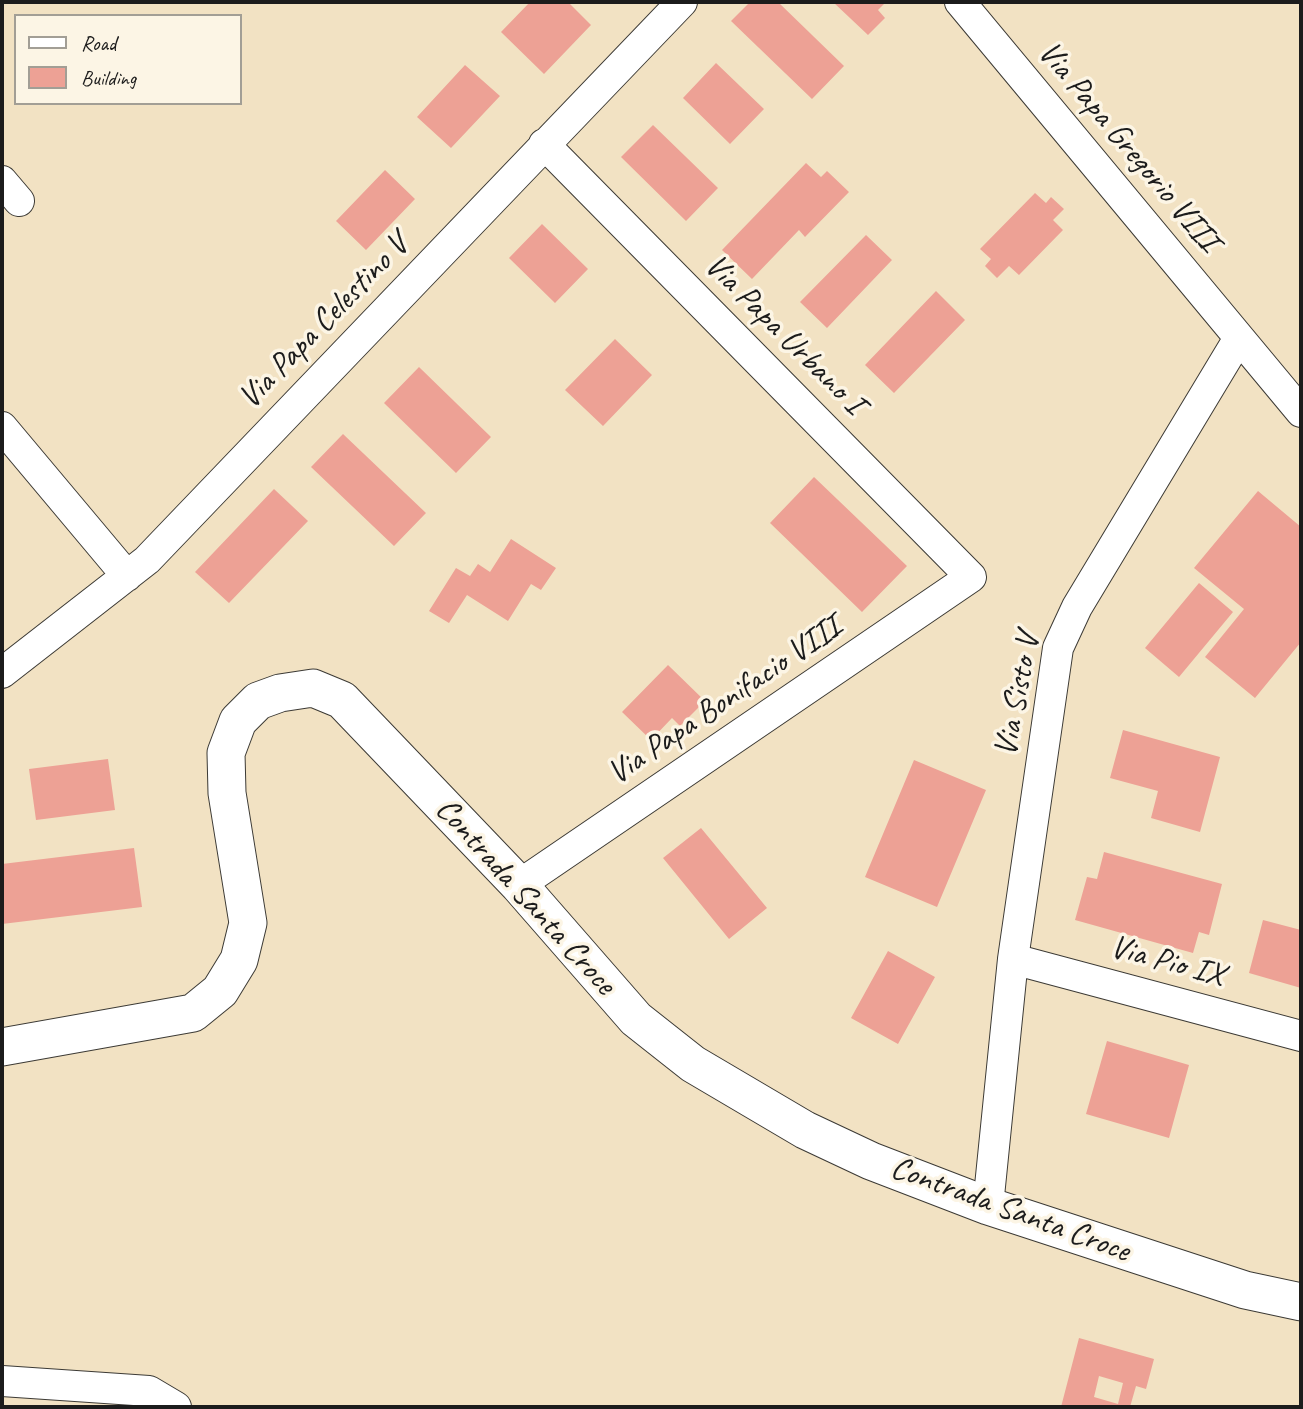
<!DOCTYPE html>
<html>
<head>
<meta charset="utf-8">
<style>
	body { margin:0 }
	#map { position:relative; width:1303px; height:1409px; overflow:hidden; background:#f2e2c3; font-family:Caveat,sans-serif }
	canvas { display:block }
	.frame { position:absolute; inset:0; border:4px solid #1c1c1c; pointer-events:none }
	.legend { position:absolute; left:14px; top:14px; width:228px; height:91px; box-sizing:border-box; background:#fcf5e5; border:2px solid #a29e95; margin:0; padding:9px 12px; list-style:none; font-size:21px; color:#1c1c1c }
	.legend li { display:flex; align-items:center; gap:14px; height:35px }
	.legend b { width:35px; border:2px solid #a29e95 }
</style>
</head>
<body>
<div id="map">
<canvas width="1303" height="1409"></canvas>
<div class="frame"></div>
<ul class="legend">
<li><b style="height:9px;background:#fff"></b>Road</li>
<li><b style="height:19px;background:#eda195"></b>Building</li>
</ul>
</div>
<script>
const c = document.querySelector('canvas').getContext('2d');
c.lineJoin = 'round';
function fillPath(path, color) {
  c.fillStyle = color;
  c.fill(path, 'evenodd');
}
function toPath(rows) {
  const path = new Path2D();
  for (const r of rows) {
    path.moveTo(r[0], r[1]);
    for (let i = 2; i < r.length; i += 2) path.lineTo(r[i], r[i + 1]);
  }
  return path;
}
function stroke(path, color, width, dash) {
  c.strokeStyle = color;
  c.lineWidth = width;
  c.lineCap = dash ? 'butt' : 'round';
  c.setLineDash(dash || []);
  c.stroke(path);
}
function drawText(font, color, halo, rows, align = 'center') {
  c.font = font + ' Caveat,sans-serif';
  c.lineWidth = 7;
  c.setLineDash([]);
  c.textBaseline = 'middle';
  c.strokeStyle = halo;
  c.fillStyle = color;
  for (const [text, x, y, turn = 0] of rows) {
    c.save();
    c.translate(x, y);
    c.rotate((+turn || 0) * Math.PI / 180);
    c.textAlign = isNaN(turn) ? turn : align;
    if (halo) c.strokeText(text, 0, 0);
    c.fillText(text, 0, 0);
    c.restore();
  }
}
const building = toPath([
	[530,2,568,2,591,25,544,74,501,32],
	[750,2,778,2,844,66,812,99,731,21],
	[833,2,886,2,878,10,885,18,868,35],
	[716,63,764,109,730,144,683,98],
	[465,65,500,96,451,148,417,117],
	[653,125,718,188,686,221,621,157],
	[806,163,821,177,827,171,849,192,805,237,799,230,752,279,722,250],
	[385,170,415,199,366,250,336,221],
	[1035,193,1046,203,1051,197,1064,209,1053,220,1063,230,1019,275,1009,266,997,278,985,266,991,259,980,249],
	[542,224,588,269,555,303,509,258],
	[866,235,892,260,827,328,800,302],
	[936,291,965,320,894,393,865,365],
	[615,339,652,375,603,426,565,390],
	[419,367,491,437,456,473,384,403],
	[343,434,426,513,394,546,311,467],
	[814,477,907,566,862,612,770,523],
	[274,489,308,521,229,603,195,572],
	[1258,491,1301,527,1301,642,1255,698,1205,657,1244,609,1194,568],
	[511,539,556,568,541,590,531,584,508,621,467,595,449,623,429,611,456,568,470,576,478,564,490,572],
	[1199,583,1233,612,1179,677,1145,648],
	[668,665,705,701,680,726,672,718,651,740,622,712],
	[1123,730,1220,757,1200,832,1151,818,1158,791,1110,778],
	[108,759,115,810,36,820,29,769],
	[914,760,986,790,937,907,865,877],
	[701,828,767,908,729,939,663,858],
	[134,848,142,907,2,924,2,864],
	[1104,852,1222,884,1209,935,1199,932,1193,953,1075,920,1087,877,1097,879],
	[1263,920,1301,930,1301,988,1249,973],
	[888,951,935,977,898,1044,851,1018],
	[1107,1041,1189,1065,1169,1138,1086,1114],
	[1079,1338,1154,1359,1146,1389,1136,1386,1130,1407,1061,1407],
	[1099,1376,1123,1383,1118,1404,1094,1397]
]);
const minor = toPath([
	[960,2,1301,412],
	[2,181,19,201],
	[2,427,127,576],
	[2,673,147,560,682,2],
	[519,885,971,577,544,144],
	[1013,959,1301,1036],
	[988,1206,1013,959,1058,648,1077,607,1239,338],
	[2,1381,149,1391,176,1407]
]);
const tertiary = toPath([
	[2,1047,193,1013,220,991,239,960,248,923,227,793,226,753,238,721,258,701,280,693,313,688,342,700,519,885,636,1019,693,1064,805,1130,871,1161,988,1206,1245,1290,1301,1302]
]);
const streetNames = [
	["Via Papa Gregorio VIII",1128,147,50],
	["Via Papa Celestino V",324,322,-46],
	["Via Papa Urbano I",784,335,45],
	["Via Sisto V",1018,695,-79],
	["Via Papa Bonifacio VIII",725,701,-34],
	["Contrada Santa Croce",525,897,48],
	["Via Pio IX",1167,962,15],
	["Contrada Santa Croce",1010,1210,20]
];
fillPath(building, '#eda195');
stroke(minor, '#3c3a35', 32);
stroke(tertiary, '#3c3a35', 39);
stroke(minor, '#fff', 30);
stroke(tertiary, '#fff', 37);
drawText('33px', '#1c1c1c', '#fcf5e5', streetNames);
</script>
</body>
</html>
